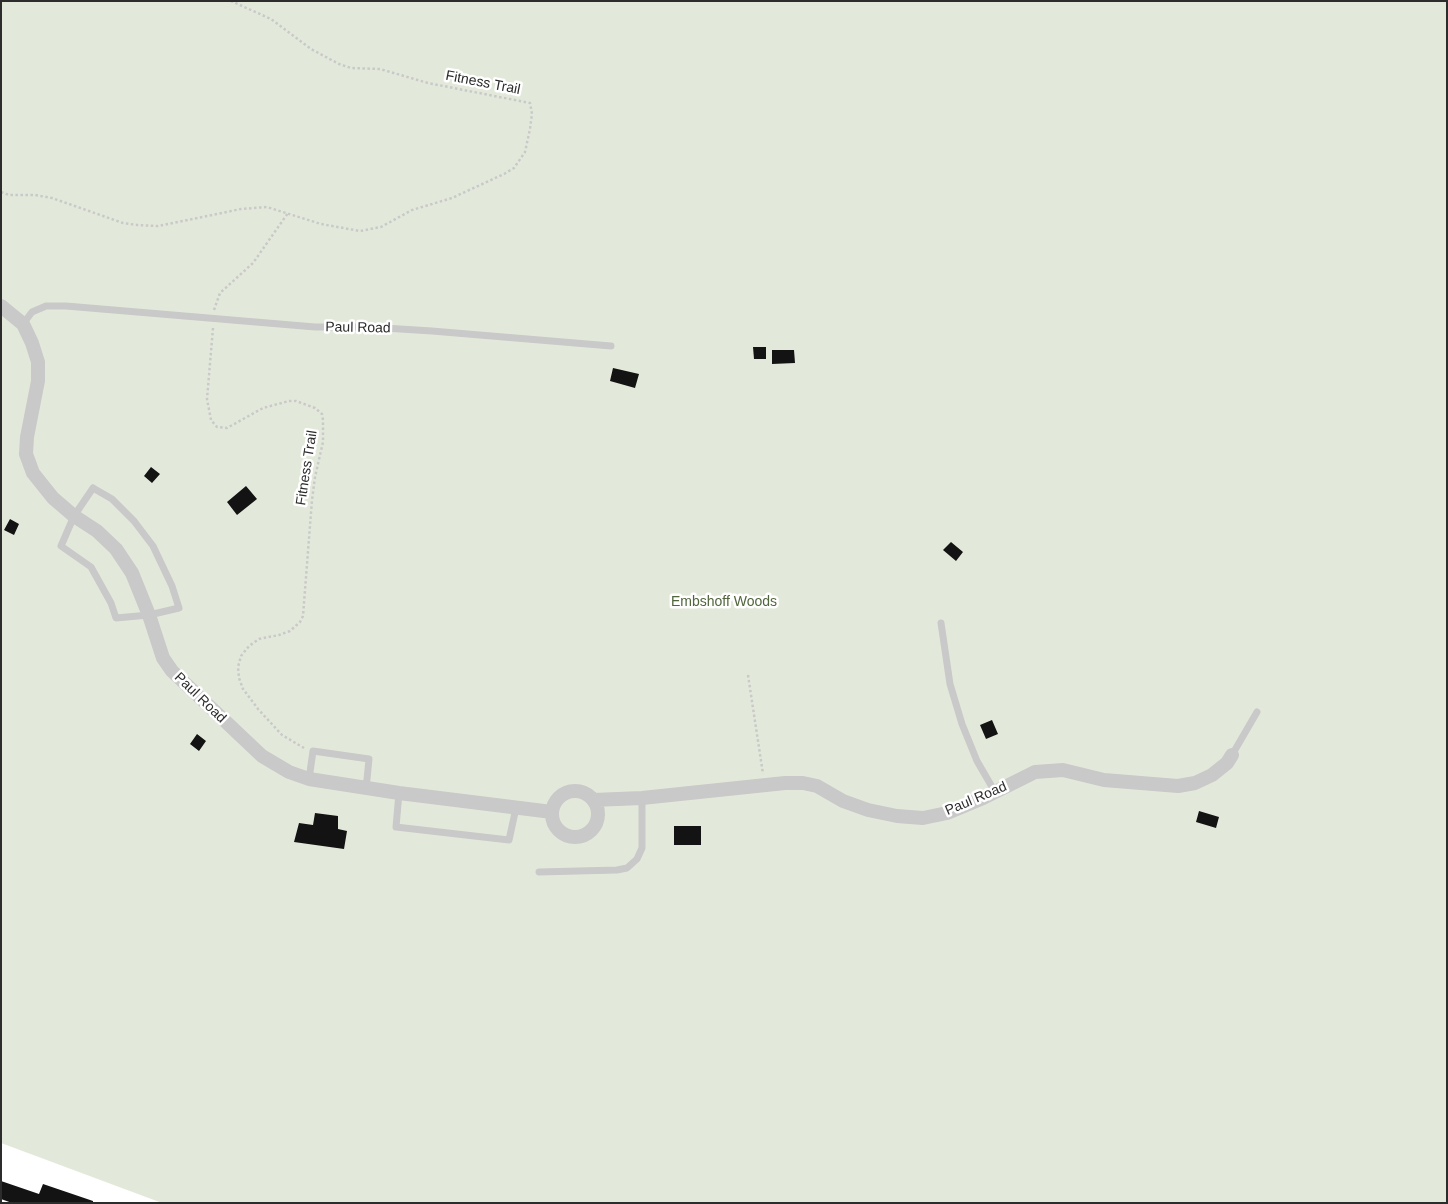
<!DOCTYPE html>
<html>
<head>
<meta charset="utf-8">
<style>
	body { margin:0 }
	#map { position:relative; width:1448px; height:1204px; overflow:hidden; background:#fff; font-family:Arial,sans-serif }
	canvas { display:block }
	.frame { position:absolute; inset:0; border:2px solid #2c2c2c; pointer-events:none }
</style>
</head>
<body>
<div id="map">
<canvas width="1448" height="1204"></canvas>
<div class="frame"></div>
</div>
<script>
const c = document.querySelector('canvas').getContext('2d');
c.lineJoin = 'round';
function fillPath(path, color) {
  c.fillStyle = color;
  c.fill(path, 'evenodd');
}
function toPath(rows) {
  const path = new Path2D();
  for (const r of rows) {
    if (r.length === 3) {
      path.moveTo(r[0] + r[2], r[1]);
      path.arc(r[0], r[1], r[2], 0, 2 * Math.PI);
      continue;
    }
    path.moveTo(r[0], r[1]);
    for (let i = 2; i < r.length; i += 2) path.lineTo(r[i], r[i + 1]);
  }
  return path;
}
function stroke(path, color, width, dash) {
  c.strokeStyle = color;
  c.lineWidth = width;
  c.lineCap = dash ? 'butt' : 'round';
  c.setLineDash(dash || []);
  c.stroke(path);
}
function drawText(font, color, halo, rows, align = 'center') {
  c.font = font + ' Arial,sans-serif';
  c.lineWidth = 5;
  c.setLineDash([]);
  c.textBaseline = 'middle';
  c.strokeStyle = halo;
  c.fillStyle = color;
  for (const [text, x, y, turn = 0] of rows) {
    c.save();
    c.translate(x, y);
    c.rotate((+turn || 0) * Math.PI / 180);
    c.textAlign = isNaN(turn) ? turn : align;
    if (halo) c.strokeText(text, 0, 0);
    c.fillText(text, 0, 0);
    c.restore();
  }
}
const green = toPath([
	[1,1,1447,1,1447,1203,162,1203,1,1143]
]);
const building = toPath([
	[753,347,766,347,766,359,754,359],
	[772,350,794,350,795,363,772,364],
	[613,368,639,374,635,388,610,381],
	[151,467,160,474,152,483,144,476],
	[246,486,257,499,237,515,227,502],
	[10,519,19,524,14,535,4,530],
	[951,542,963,552,956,561,943,550],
	[992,720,998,734,986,739,980,725],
	[197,734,206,741,199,751,190,744],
	[1199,811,1219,817,1216,828,1196,822],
	[315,813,338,816,338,829,347,831,344,849,294,842,299,823,313,825],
	[674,826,701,826,701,845,674,845],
	[1,1181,39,1194,43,1184,93,1201,93,1203,12,1203,1,1199]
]);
const path = toPath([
	[1,192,9,195,35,195,52,198,123,223,137,225,158,226,241,209,267,207,321,224,360,231,381,227,412,210,452,198,504,174,514,168,525,152,530,129,532,114,530,103,428,83,380,69,351,68,339,64,311,49,271,19,231,1],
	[214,310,220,293,253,263,288,213],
	[213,328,207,399,211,420,217,427,227,428,263,408,289,401,296,401,315,408,322,414,323,420,323,442,315,477,312,500,303,616,300,622,290,631,279,635,259,639,249,646,241,656,238,667,239,678,243,689,258,709,282,735,304,748],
	[748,675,763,774]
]);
const service = toPath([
	[23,324,32,312,46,306,66,306,315,327,368,327,432,331,611,346],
	[93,488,112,499,134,521,153,546,172,586,179,608,149,615,116,618,111,603,91,567,61,546,74,516,93,488],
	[941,623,950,684,962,724,977,761,995,792],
	[1232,755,1257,712],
	[309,779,313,751,369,759,366,789],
	[399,793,396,827,509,840,516,808],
	[539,872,617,870,627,868,637,859,642,848,642,798]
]);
const minor = toPath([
	[1,306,23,324,32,343,38,362,38,381,27,437,26,454,33,473,53,498,74,516,97,531,116,549,132,573,149,615,163,658,172,671,262,756,289,772,309,779,399,793,552,812],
	[575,814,23],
	[593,800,642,798,785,783,803,783,817,786,843,801,868,810,897,816,923,818,947,813,983,798,1035,772,1063,770,1104,780,1178,786,1195,783,1212,775,1227,763,1232,755]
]);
const streetNames = [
	["Fitness Trail",483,83,11],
	["Paul Road",358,328,1],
	["Fitness Trail",307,468,-81],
	["Paul Road",200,698,44],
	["Paul Road",976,799,-23]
];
const parkNames = [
	["Embshoff Woods",724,602]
];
fillPath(green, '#e3e9da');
fillPath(building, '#131313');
stroke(path, '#c9c9c9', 2.5, [2.5, 2.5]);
stroke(service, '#c9c9c9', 7);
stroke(minor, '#c9c9c9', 14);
drawText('14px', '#2c2c2c', '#fff', streetNames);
drawText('14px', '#50653c', '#fff', parkNames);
</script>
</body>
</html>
